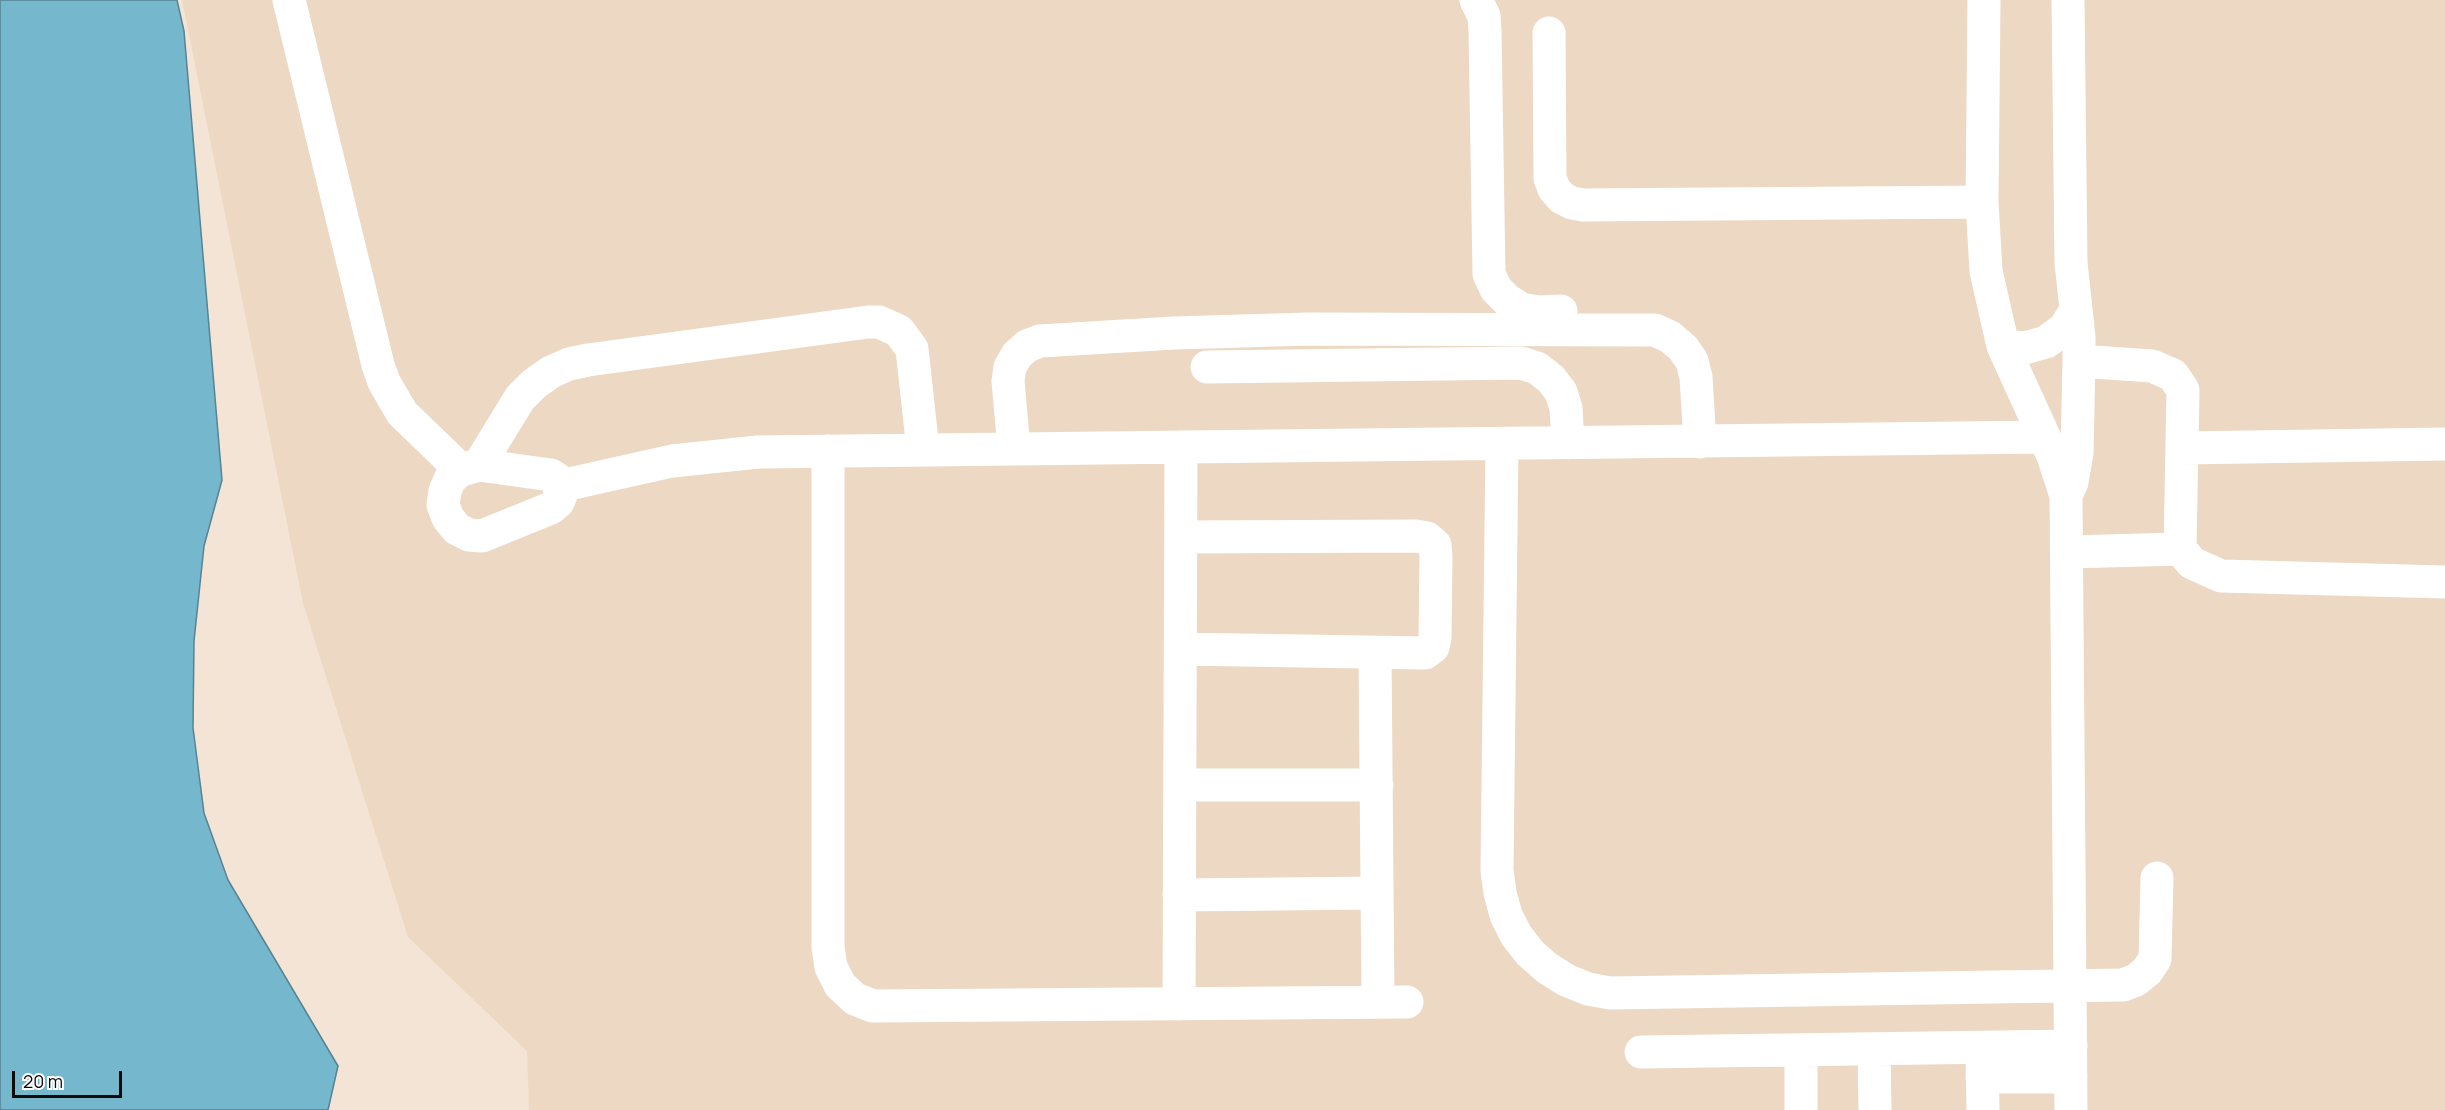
<!DOCTYPE html>
<html>
<head>
<meta charset="utf-8">
<style>
	body { margin:0 }
	#map { position:relative; width:2445px; height:1110px; overflow:hidden; background:#f4e4d5; font-family:Manrope,sans-serif }
	canvas { display:block }
	.scale { position:absolute; left:12px; top:1071px; width:110px; height:27px; box-sizing:border-box; border:3px solid #100b07; border-top:0; padding-left:8px; font-size:18px; line-height:21px; white-space:nowrap; color:#100b07; -webkit-text-stroke:4px #fff; paint-order:stroke }
</style>
</head>
<body>
<div id="map">
<canvas width="2445" height="1110"></canvas>
<div class="scale">20 m</div>
</div>
<script>
const c = document.querySelector('canvas').getContext('2d');
c.lineJoin = 'round';
function fillPath(path, color) {
  c.fillStyle = color;
  c.fill(path, 'evenodd');
}
function toPath(rows) {
  const path = new Path2D();
  for (const r of rows) {
    path.moveTo(r[0], r[1]);
    for (let i = 2; i < r.length; i += 2) path.lineTo(r[i], r[i + 1]);
  }
  return path;
}
function stroke(path, color, width, dash) {
  c.strokeStyle = color;
  c.lineWidth = width;
  c.lineCap = dash ? 'butt' : 'round';
  c.setLineDash(dash || []);
  c.stroke(path);
}
const built = toPath([
	[182,0,2445,0,2445,1110,529,1110,527,1051,408,937,303,603]
]);
const water = toPath([
	[0,0,177,0,184,31,222,480,204,546,194,641,193,728,204,813,228,880,338,1066,328,1110,0,1110,0,0]
]);
const minor = toPath([
	[289,0,378,365,384,382,402,413,461,470],
	[1476,0,1484,16,1485,31,1489,274,1496,289,1507,300,1521,309,1538,312,1561,311],
	[1984,0,1982,202,1986,271,2003,346,2053,456,2066,496,2071,1110],
	[1549,33,1550,178,1554,189,1562,198,1572,203,1583,205,1982,202],
	[2003,346,2025,348,2046,342,2064,329,2076,310],
	[2079,361,2152,366,2173,375,2183,390,2180,549,2192,563,2221,576,2445,582],
	[1207,367,1521,363,1537,368,1551,379,1561,392,1566,408,1568,443],
	[1502,444,1497,870,1500,893,1506,915,1516,935,1530,953,1547,968,1566,980,1588,989,1610,993,2123,985,2136,980,2147,971,2155,959,2157,878],
	[2182,448,2445,444],
	[1014,449,1008,381,1010,367,1017,355,1027,346,1040,341,1174,333,1308,329,1655,330,1670,337,1683,348,1692,361,1696,377,1700,442],
	[828,451,828,947,831,967,840,985,855,999,873,1006,1407,1002],
	[479,465,520,398,534,384,551,372,569,364,588,360,868,322,879,322,899,331,912,349,923,450],
	[479,465,551,475,557,479,561,495,558,502,551,508,482,536,469,535,457,529,448,518,443,505,445,491,450,479,461,470,479,465],
	[560,486,672,461,758,452,2044,437],
	[2066,496,2072,482,2077,453,2079,361,2079,337,2071,263,2068,0],
	[2067,552,2180,549],
	[1181,649,1425,653,1433,647,1435,638,1436,556,1435,545,1427,538,1416,536,1181,537],
	[1375,653,1378,1002],
	[1180,785,1377,785],
	[1179,895,1377,893],
	[1179,1004,1181,447],
	[1874,1049,1875,1110],
	[1801,1050,1801,1110],
	[1641,1052,2071,1046],
	[1982,1055,1983,1110],
	[1982,1077,2071,1077]
]);
fillPath(built, '#edd8c3');
fillPath(water, '#75b7cd');
stroke(water, '#578392', 1.5);
stroke(minor, '#fff', 33);
</script>
</body>
</html>
